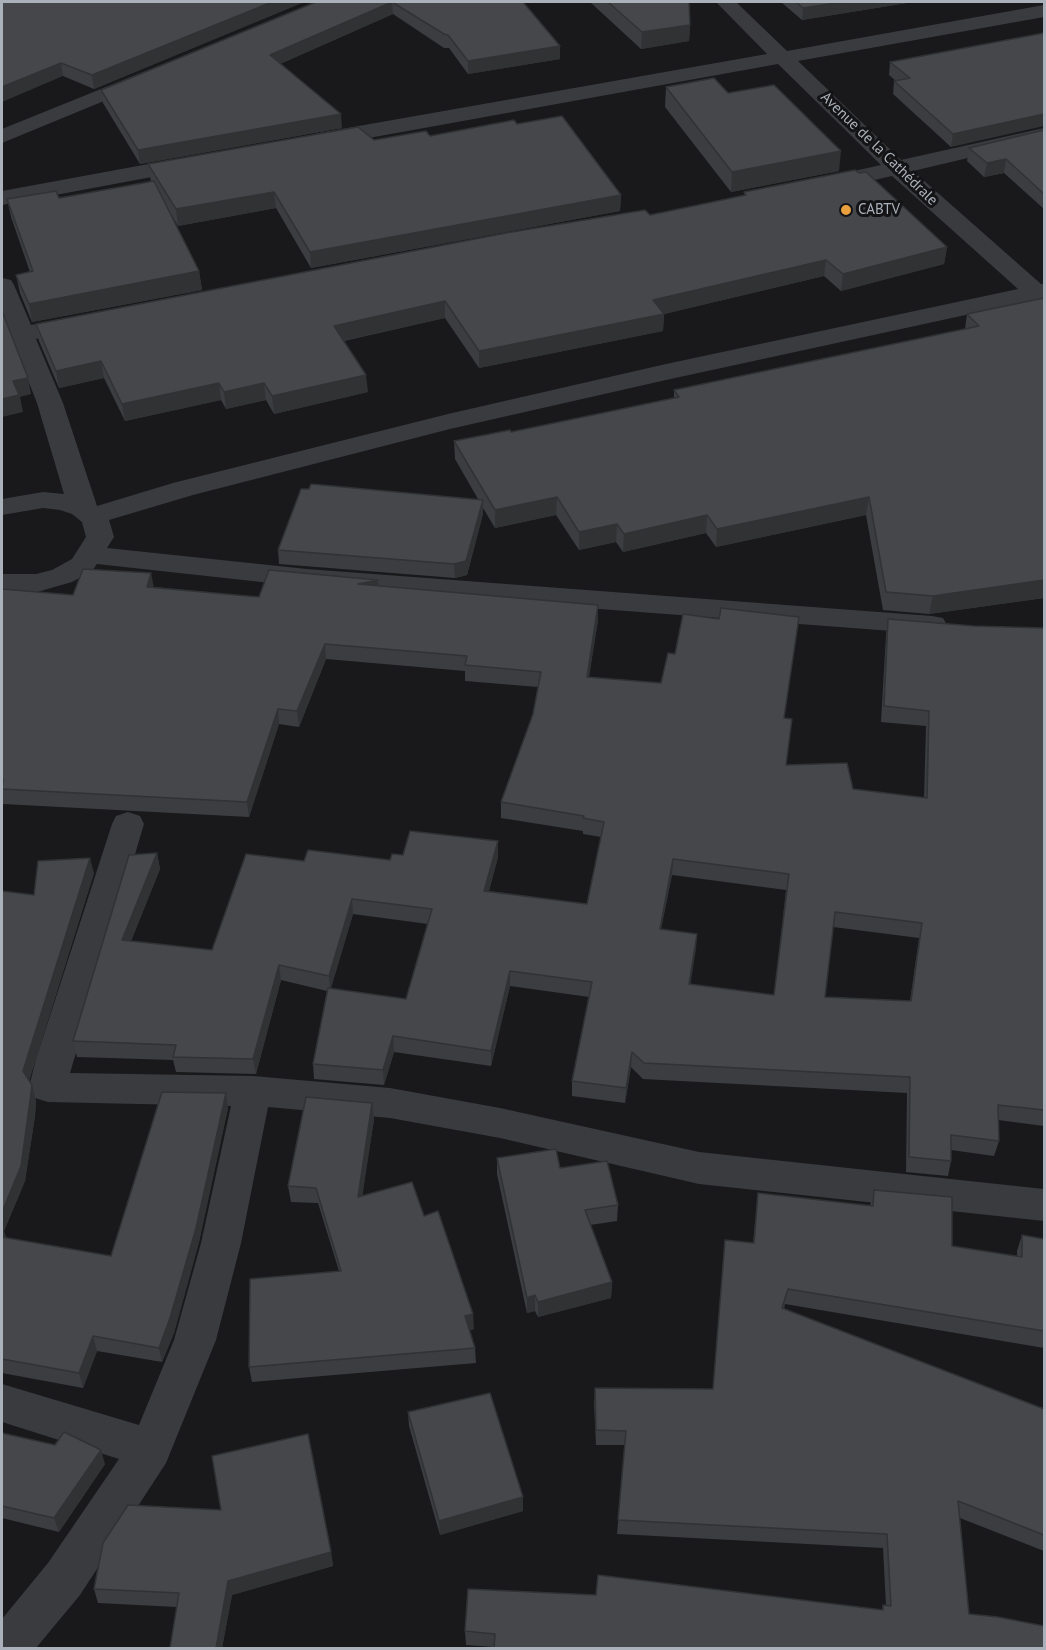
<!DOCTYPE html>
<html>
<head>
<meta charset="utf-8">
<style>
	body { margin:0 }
	#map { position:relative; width:1046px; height:1650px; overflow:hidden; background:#19191b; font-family:"PT Sans",sans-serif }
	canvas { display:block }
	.frame { position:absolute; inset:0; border:3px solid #abb1ba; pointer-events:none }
</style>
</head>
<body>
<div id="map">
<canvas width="1046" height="1650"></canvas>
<div class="frame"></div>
</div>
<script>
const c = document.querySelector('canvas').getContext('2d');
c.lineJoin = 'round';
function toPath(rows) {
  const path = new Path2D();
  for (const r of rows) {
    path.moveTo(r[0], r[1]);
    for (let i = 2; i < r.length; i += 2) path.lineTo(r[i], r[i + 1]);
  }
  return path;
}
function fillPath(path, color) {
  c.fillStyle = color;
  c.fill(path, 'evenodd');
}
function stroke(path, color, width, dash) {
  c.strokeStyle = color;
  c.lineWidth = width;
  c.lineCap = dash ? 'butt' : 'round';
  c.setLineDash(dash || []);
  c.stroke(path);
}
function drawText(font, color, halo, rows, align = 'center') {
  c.font = font + ' "PT Sans",sans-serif';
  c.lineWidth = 6;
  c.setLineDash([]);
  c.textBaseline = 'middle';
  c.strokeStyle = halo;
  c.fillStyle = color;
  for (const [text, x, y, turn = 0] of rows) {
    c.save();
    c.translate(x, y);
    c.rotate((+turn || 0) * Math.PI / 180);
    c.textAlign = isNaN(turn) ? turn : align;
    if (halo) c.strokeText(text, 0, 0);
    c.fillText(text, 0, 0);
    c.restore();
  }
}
const minor = toPath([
	[716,2,736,2,787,51,1044,5,1044,17,798,61,901,160,1044,128,1044,140,913,171,1041,284,1044,284,1044,298,666,380,450,429,193,495,109,520,114,537,107,548,307,569,932,616,943,618,947,625,943,632,932,634,307,587,97,564,92,571,72,582,37,592,2,592,2,574,36,574,52,570,72,559,86,537,82,522,72,514,60,510,43,508,2,515,2,499,43,492,64,494,37,403,2,314,2,278,11,280,14,285,31,325,82,315,91,317,94,322,91,327,36,339,63,403,97,506,173,483,448,414,666,364,1018,289,892,176,826,191,818,189,815,184,818,179,881,165,778,64,319,147,311,145,308,140,311,135,319,133,767,54,716,2],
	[143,72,150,74,153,78,150,82,2,143,2,129,143,72],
	[192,156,200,158,203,163,200,168,2,205,2,191,192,156],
	[128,812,140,816,144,824,70,1073,253,1076,390,1088,500,1108,699,1152,1044,1189,1044,1221,699,1184,500,1138,390,1118,268,1107,241,1243,216,1340,166,1463,80,1595,36,1648,2,1648,2,1619,48,1563,119,1459,2,1422,2,1384,139,1425,174,1340,201,1243,231,1106,48,1102,35,1098,29,1087,36,1059,112,824,116,816,128,812]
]);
const wall = toPath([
	[2,2,304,2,94,89,63,76],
	[316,2,523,2,560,46,560,59,468,74,449,48,444,48,393,14,280,64,342,128,140,164,103,103,101,90],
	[590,2,689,2,690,25,689,41,641,49],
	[781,2,913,2,802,20],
	[1044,33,951,147,893,94,894,81,896,81,889,75,890,62],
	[666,87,728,93,839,171,731,192,665,107],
	[517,124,621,195,620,211,311,268,276,208,178,226,169,211,199,271,202,290,32,322,20,293,16,275,30,272,11,217,7,199,59,198,151,182,148,164,374,140,430,136],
	[1044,130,1044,209,1004,173,984,177,967,161,969,148],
	[744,192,947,247,944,264,841,291,824,276,664,314,663,331,479,368,445,318,344,341,368,392,274,414,266,400,226,409,221,400,125,421,104,378,59,388,39,341,36,324,650,215,744,195],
	[1044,298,1044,598,929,614,883,610,866,515,716,547,706,533,623,552,616,542,579,550,556,515,495,528,483,508,483,514,467,575,455,578,279,564,278,550,478,499,455,459,454,441,511,432,674,399,674,390,965,329,967,314],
	[378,580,378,586,598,620,589,677,661,683,675,654,797,632,784,718,786,765,853,789,924,798,926,726,881,722,886,635,888,619,974,626,1044,628,1044,1126,998,1120,999,1141,994,1156,951,1150,951,1161,948,1176,906,1172,907,1093,643,1079,631,1067,625,1103,572,1096,572,1081,589,997,510,986,491,1066,394,1052,384,1085,314,1079,313,1064,327,991,281,980,256,1074,176,1072,173,1060,77,1057,73,1041,157,853,160,869,131,941,212,950,304,861,390,860,403,855,498,841,498,857,489,891,587,904,601,837,583,834,583,831,501,818,501,802,533,714,538,687,465,681,465,671,326,659,299,727,279,724,249,817,3,804,2,796,2,589,73,595,154,587,259,597],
	[672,875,786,890,774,995,690,984,697,934,661,929],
	[353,914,428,924,406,999,331,988],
	[833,927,919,938,910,1001,825,997],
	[94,873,29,1081,36,1101,35,1116,25,1181,4,1231,6,1238,111,1256,228,1108,199,1242,174,1333,162,1362,97,1351,83,1388,2,1373,2,891,34,895],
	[372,1103,374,1119,362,1196,424,1216,474,1329,470,1330,475,1348,476,1363,252,1382,249,1367,339,1271,318,1203,291,1202,288,1186],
	[497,1158,560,1168,618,1205,617,1221,590,1225,612,1282,611,1298,538,1317,535,1311,527,1313,497,1174],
	[874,1190,952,1246,1017,1257,1017,1251,1022,1235,1044,1239,1044,1348,785,1304,784,1309,1044,1409,1044,1551,960,1518,969,1614,494,1647,466,1645,465,1631,882,1609,883,1605,886,1606,883,1548,617,1534,625,1445,596,1445,594,1403,595,1388,713,1389,725,1240,753,1243,758,1193,870,1206],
	[408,1412,523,1511,440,1535,409,1426],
	[2,1433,105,1464,59,1532,2,1518],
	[331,1552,333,1566,232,1595,222,1648,170,1648,177,1607,98,1603,94,1589]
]);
const shadedWall = toPath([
	[272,2,304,2,94,89,92,75],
	[392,2,393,14,271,68,270,55],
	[842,2,913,2,802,20,803,8],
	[690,25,689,41,641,49,642,32],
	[560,46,560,59,468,74,468,61],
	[61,63,63,76,2,102,2,87],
	[341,114,342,128,140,164,138,150],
	[1044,114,1044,126,951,147,953,134],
	[841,151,839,171,731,192,732,172],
	[1006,159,1004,173,984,177,987,163],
	[274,192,276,208,178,226,176,209],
	[621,195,620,211,311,268,310,252],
	[947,247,944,264,841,291,843,274],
	[826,260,824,276,664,314,663,331,479,368,479,351,653,300],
	[199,271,202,290,32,322,29,304],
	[445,301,445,318,336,342,334,326],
	[101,361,104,378,59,388,56,371],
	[366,375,368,392,274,414,272,396],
	[28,378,31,394,20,397,23,412,2,417,2,399,13,381],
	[219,383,221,400,125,421,122,404],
	[264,383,266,400,226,409,224,392],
	[557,497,556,515,495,528,495,510],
	[869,497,866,515,716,547,717,529],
	[483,500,483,514,467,575,455,578,454,564],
	[707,515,706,533,623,552,624,534],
	[617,524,616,542,579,550,579,532],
	[151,573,154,588,147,587],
	[378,580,379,595,358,584],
	[1044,580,1044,598,929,614,933,596],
	[598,605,598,620,586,693,587,677],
	[325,644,326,659,299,727,297,711],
	[278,709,279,724,249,817,247,802],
	[498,841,498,857,485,906,484,891],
	[157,853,160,869,125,956,122,940],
	[90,858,94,873,27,1086,23,1071],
	[673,859,672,875,658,944,660,929],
	[352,899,353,914,330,991,329,976],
	[697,934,696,949,688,999,689,984],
	[279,965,281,980,256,1074,253,1059],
	[510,971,510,986,491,1066,491,1051],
	[393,1036,394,1052,384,1085,383,1070],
	[632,1052,631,1067,625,1103,626,1088],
	[32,1085,36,1101,35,1116,25,1181,4,1231,8,1243,2,1242,2,1212],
	[226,1093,228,1108,199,1242,174,1333,162,1362,159,1348],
	[372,1103,374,1119,360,1212,358,1197],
	[612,1282,611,1298,538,1317,538,1302],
	[535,1295,535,1311,527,1313,527,1298],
	[473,1314,474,1329,466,1332,465,1316],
	[93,1336,97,1351,83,1388,79,1373],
	[101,1450,105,1464,59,1532,54,1518],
	[523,1497,523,1511,440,1535,439,1521],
	[331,1552,333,1566,232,1595,222,1648,216,1648,228,1581]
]);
const building = toPath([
	[2,2,272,2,92,75,61,63,2,87,2,2],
	[316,2,523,2,560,46,468,61,448,35,444,34,392,2,270,55,341,114,138,150,101,90,316,2],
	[608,2,689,2,690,25,642,32,608,2],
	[796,2,842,2,803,8,796,2],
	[1044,33,1044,114,953,134,894,81,910,78,890,62,1044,33],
	[714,78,728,93,774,85,841,151,732,172,666,87,714,78],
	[562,116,621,195,310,252,274,192,176,209,148,164,358,127,374,140,426,131,430,136,514,120,517,124,562,116],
	[1044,130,1044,194,1006,159,987,163,969,148,1044,130],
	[855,170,859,173,866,172,947,247,843,274,826,260,653,300,664,314,479,351,445,301,334,326,366,375,272,396,264,383,224,392,219,383,122,404,101,361,56,371,36,324,506,233,645,210,650,215,746,195,744,192,855,170],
	[154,181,199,271,29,304,16,275,33,271,7,199,56,191,59,198,154,181],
	[1044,298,1044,580,933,596,886,592,869,497,717,529,707,515,624,534,617,524,579,532,557,497,495,510,454,441,510,430,511,432,679,397,674,390,979,326,967,314,1044,298],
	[2,311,28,378,13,381,19,395,2,399,2,311],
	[311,484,483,500,466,561,454,564,278,550,301,489,309,489,311,484],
	[83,569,151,573,147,587,259,597,269,570,378,580,358,584,598,605,587,677,661,683,668,653,675,654,683,614,719,619,721,608,799,617,784,718,792,719,786,765,847,763,853,789,927,798,929,711,884,706,888,619,974,626,1044,628,1044,1110,998,1105,999,1141,951,1135,951,1161,909,1157,910,1077,644,1063,632,1052,626,1088,572,1081,592,982,510,971,491,1051,393,1036,383,1070,313,1064,328,988,406,999,432,909,352,899,329,976,279,965,253,1059,173,1057,176,1045,73,1041,129,855,157,853,122,940,212,950,246,854,304,861,308,850,390,860,392,854,403,855,410,831,498,841,484,891,587,904,604,822,583,818,584,816,501,802,533,714,541,672,465,665,467,656,325,644,297,711,278,709,247,802,2,789,3,780,2,780,2,589,73,595,83,569],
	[673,859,789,874,774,995,689,984,697,934,660,929,673,859],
	[835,912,922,923,911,1001,825,997,835,912],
	[90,858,23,1071,32,1085,30,1101,21,1166,2,1212,2,891,34,895,38,861,90,858],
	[162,1092,226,1093,196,1228,170,1318,159,1348,93,1336,79,1373,2,1359,2,1237,111,1256,162,1092],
	[306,1097,372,1103,358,1197,412,1182,424,1216,438,1211,473,1314,465,1316,475,1348,249,1367,250,1279,341,1271,316,1188,288,1186,306,1097],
	[556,1149,560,1168,607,1161,618,1205,585,1210,612,1282,538,1302,535,1295,527,1298,497,1158,556,1149],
	[874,1190,952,1197,952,1246,1022,1257,1022,1235,1044,1239,1044,1331,788,1289,782,1308,1044,1409,1044,1535,958,1501,969,1614,998,1617,1044,1626,1044,1648,494,1648,495,1634,465,1631,468,1589,596,1595,598,1575,883,1610,883,1605,891,1606,887,1534,618,1520,626,1431,596,1430,595,1388,713,1389,725,1240,754,1243,758,1193,873,1206,874,1190],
	[490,1393,523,1497,439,1521,408,1412,490,1393],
	[64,1432,101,1450,54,1518,2,1506,2,1433,55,1445,64,1432],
	[308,1434,331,1552,228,1581,216,1648,170,1648,179,1593,94,1589,103,1543,128,1505,221,1510,212,1456,308,1434]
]);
const markers = [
	[846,210,6,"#eba040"]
];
const farStreetnames = [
	["Avenue de la Cathédrale",879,149,44]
];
const farPoinames = [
	["CABTV",858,210]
];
fillPath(minor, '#3a3b3f');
fillPath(wall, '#3b3d40');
fillPath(shadedWall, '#303234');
fillPath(building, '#45474b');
stroke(building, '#303234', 1.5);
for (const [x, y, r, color] of markers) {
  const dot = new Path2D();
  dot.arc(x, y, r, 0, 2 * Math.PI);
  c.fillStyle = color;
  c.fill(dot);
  stroke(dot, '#141416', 2);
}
drawText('15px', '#abb1ba', '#141416', farStreetnames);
drawText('15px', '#abb1ba', '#141416', farPoinames, 'left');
</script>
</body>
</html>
